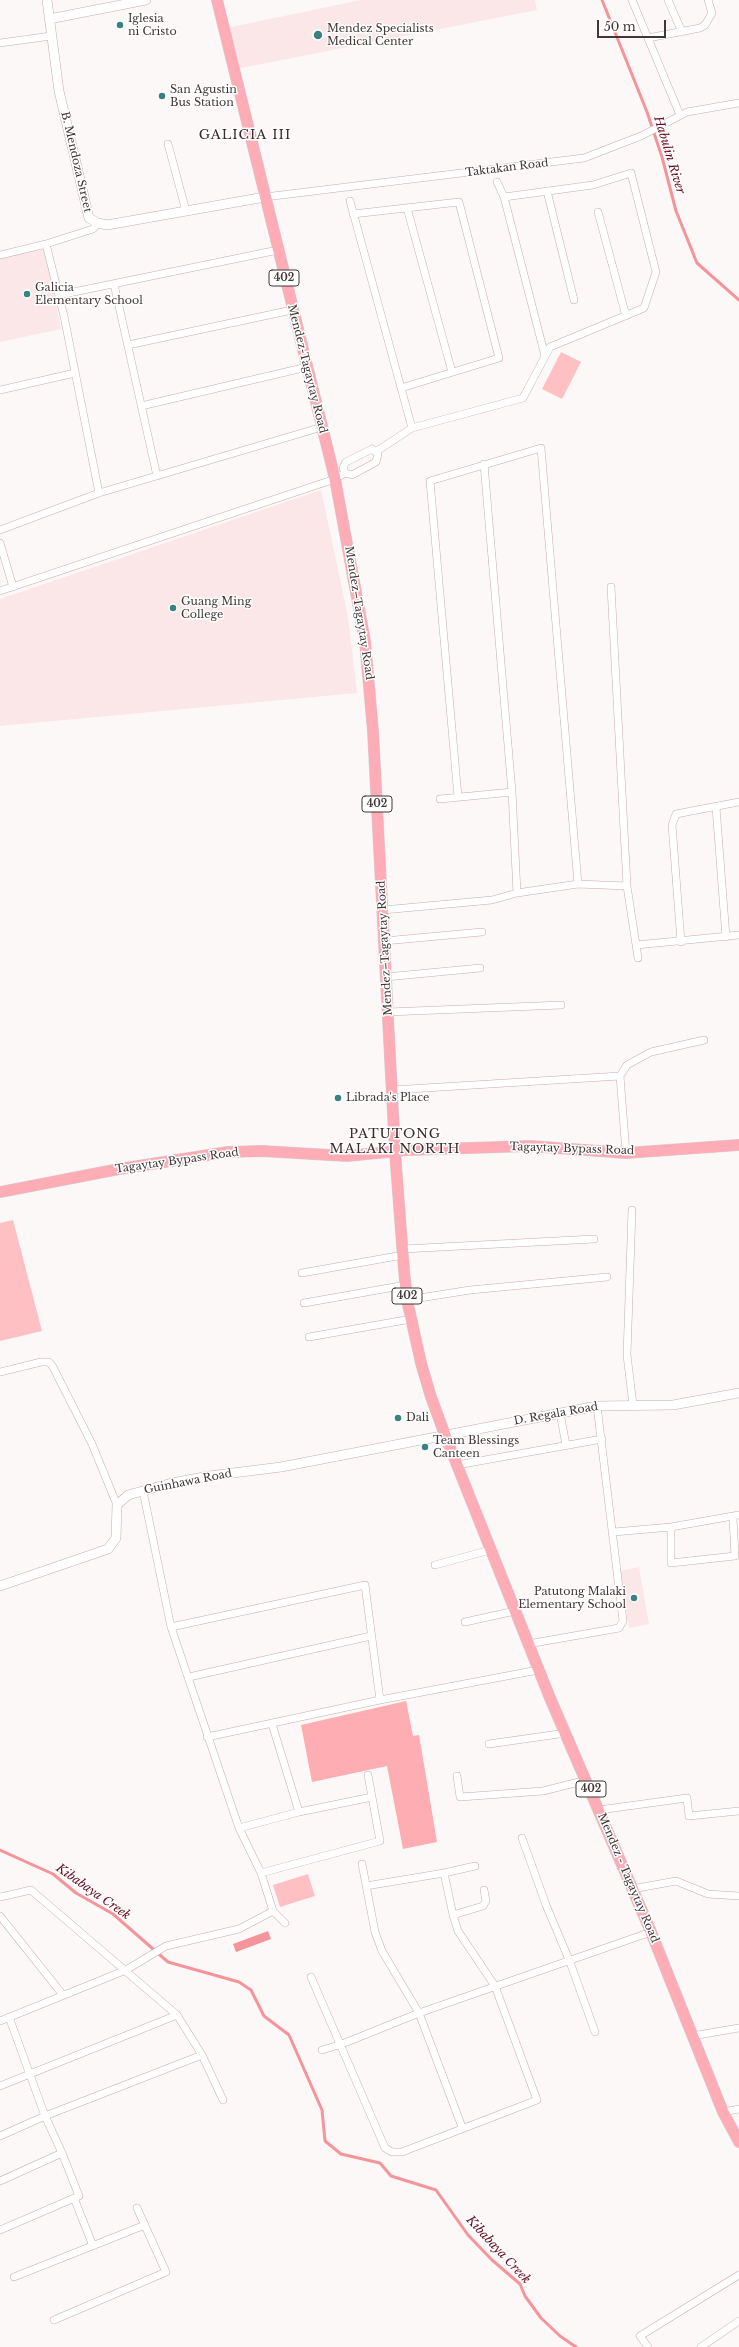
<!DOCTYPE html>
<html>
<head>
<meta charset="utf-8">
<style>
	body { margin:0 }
	#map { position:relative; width:739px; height:2347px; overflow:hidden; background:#fdf8f8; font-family:"Libre Baskerville",serif }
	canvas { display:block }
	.scale { position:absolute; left:597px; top:20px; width:69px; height:18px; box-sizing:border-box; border:2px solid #403737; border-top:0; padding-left:5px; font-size:12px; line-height:14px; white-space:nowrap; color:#403737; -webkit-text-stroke:3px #fff; paint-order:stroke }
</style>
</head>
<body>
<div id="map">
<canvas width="739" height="2347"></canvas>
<div class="scale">50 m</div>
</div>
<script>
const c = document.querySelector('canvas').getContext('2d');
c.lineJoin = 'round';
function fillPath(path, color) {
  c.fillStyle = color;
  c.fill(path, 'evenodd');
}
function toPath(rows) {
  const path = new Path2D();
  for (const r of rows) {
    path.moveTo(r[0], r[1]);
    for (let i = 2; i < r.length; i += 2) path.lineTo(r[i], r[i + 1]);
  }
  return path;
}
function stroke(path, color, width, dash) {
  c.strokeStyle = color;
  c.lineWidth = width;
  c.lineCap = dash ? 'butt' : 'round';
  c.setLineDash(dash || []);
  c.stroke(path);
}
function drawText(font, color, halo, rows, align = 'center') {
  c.font = font + ' "Libre Baskerville",serif';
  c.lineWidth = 3;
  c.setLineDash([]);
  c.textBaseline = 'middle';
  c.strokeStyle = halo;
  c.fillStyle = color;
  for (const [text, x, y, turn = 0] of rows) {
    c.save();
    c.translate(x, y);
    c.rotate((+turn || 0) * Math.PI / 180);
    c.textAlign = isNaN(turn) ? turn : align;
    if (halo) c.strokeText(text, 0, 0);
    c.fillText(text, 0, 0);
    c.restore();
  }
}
const built = toPath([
	[361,0,535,0,537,10,236,69,226,28],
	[45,249,61,329,0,342,0,258],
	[321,490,348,617,357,693,0,726,0,599],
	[639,1567,649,1624,629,1628,619,1571]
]);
const green = toPath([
	[561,352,581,362,562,399,542,389],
	[13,1220,42,1331,0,1341,0,1223],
	[308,1874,315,1896,280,1907,273,1885]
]);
const forest = toPath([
	[406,1701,413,1736,419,1735,437,1842,403,1849,387,1766,312,1782,301,1725]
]);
const water = toPath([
	[268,1931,271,1939,236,1952,233,1944]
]);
const stream = toPath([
	[602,0,647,112,662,157,676,211,697,263,739,300],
	[0,1850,53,1874,76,1893,113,1914,168,1962,239,1982,251,1990,264,2016,289,2035,322,2110,325,2141,341,2154,380,2163,391,2176,436,2190,468,2235,492,2260,520,2284,525,2296,541,2318,560,2336,576,2347]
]);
const minor = toPath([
	[632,0,680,115],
	[668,0,682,32],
	[648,38,700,28,705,25,712,13,708,0],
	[0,43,51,36],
	[168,144,186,211],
	[497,182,504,197,545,356],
	[547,191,574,300],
	[265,197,584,158,641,136,687,112,739,103],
	[350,201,412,428],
	[407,208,452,372],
	[598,212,626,316],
	[353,214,459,202,499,358,401,388],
	[46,244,64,316,99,493],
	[0,255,46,244,93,229,98,223],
	[114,284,157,476],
	[59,295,278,250],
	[128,345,292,310],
	[0,390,75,373],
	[141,406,307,367],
	[372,449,378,454,376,462,352,475,345,473,343,468,346,462,372,449],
	[377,451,412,428,523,398,550,347,644,308,656,272,631,173,593,185,504,197],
	[484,464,512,792,517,893],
	[0,530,99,493,322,427],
	[0,543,13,587],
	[611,587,627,886,638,958],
	[0,591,335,479,345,473],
	[458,797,430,481,541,448,578,884],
	[440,799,512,792],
	[716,807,726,937],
	[383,910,492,900,517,893,578,884,627,886],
	[384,941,482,932],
	[681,942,672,825,676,814,739,802],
	[636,945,739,935],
	[386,977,480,968],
	[388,1012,561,1005],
	[620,1076,627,1065,651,1052,704,1040],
	[392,1090,620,1076,626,1153],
	[632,1210,627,1355,633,1405],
	[403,1249,594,1239],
	[302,1273,403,1255],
	[407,1300,470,1290,607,1277],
	[304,1303,406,1285],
	[309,1337,411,1319],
	[0,1372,41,1362,49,1362,53,1367,92,1444,117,1505],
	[560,1413,566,1445],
	[457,1465,602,1439],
	[671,1527,671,1563,735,1556,733,1518],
	[614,1532,671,1527,739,1515],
	[435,1565,490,1550],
	[465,1622,515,1611],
	[171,1627,365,1585,380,1700],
	[528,1644,619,1628,623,1621,597,1406],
	[189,1677,371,1636],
	[272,1724,299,1812],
	[207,1737,380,1700,538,1670],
	[489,1744,566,1733],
	[457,1776,460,1797,543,1791,587,1780],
	[599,1810,687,1798,689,1816,739,1811],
	[239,1828,299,1812,372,1797],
	[522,1838,546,1905,570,1962,595,2032],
	[362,1864,375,1932,382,1951,419,2013,462,2127],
	[261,1873,380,1841,368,1775],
	[366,1886,444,1873],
	[632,1889,676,1881,708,1894,739,1896],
	[0,1897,31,1890,177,2015,202,2055,223,2100],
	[273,1911,285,1923],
	[453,1915,483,1906,486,1901,484,1890],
	[0,1916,63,1995],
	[311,1977,385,2148,392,2152,402,2152,537,2100,495,1986,458,1931,453,1915,444,1873,475,1866],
	[0,2021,126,1970,166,1946,239,1929,273,1911,261,1873,239,1828,171,1627,143,1491],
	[692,2036,739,2028],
	[322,2050,342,2044,419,2013,651,1932],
	[0,2086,177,2015],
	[723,2112,739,2109],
	[0,2136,45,2116,202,2055],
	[0,2181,62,2153],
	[74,2198,93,2246],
	[0,2230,79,2196,62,2153,45,2116,9,2017],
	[14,2277,145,2225],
	[54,2320,166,2272,137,2208],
	[648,2347,640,2336,739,2275],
	[701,2347,739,2321]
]);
const tertiary = toPath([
	[47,0,59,91,89,218,98,223,107,225,265,197],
	[49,19,146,0],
	[0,1586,108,1549,116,1538,117,1505,128,1495,172,1483,209,1476,281,1467,597,1406,673,1405,739,1393]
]);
const primary = toPath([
	[217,0,335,479,365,641,373,731,395,1152,404,1270,407,1300,421,1363,431,1397,445,1435,550,1698,651,1932,723,2112,739,2142],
	[0,1192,119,1169,228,1152,262,1151,347,1156,408,1150,530,1146,626,1153,739,1145]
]);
const markers = [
	[120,25,4,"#3a8282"],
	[318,35,5,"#3a8282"],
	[162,96,4,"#3a8282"],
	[27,294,4,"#3a8282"],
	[173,608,4,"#3a8282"],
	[338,1098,4,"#3a8282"],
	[398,1418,4,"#3a8282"],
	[425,1447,4,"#3a8282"],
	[634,1598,4,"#3a8282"]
];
const shields = [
	[284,278,30],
	[377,804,30],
	[407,1296,30],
	[591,1789,30]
];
const shieldNames = [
	["402",284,278],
	["402",377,804],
	["402",407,1296],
	["402",591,1789]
];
const poiNames = [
	["Iglesia",128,19],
	["ni Cristo",128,32],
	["Mendez Specialists",327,29],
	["Medical Center",327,42],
	["San Agustin",170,90],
	["Bus Station",170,103],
	["Galicia",35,288],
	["Elementary School",35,301],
	["Guang Ming",181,602],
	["College",181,615],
	["Librada's Place",346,1098],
	["Dali",406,1418],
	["Team Blessings",433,1441],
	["Canteen",433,1454],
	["Patutong Malaki",626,1592,"right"],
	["Elementary School",626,1605,"right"]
];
const streetNames = [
	["B. Mendoza Street",76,162,77],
	["Taktakan Road",507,168,-7],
	["Mendez-Tagaytay Road",307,369,76],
	["Mendez–Tagaytay Road",359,613,81],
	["Mendez–Tagaytay Road",385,948,-93],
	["Tagaytay Bypass Road",572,1149,2],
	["Tagaytay Bypass Road",177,1161,-8],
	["D. Regala Road",556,1414,-10],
	["Guinhawa Road",188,1482,-11],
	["Mendez - Tagaytay Road",628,1878,67]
];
const waterNames = [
	["Habulin River",669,155,73],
	["Kibabaya Creek",93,1892,35],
	["Kibabaya Creek",498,2250,47]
];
const quarterNames = [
	["GALICIA III",245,135],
	["PATUTONG",395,1134],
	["MALAKI NORTH",395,1149]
];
fillPath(built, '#fbe7e8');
fillPath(green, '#fec0c3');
fillPath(forest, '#feadb2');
fillPath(water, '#f6949c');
stroke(stream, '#f6949c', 3);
stroke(minor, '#c4adae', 8);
stroke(tertiary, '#c4adae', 10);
stroke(primary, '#d5d3d3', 12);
stroke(minor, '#fff', 7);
stroke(tertiary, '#fff', 9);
stroke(primary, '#feacb6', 11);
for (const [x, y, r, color] of markers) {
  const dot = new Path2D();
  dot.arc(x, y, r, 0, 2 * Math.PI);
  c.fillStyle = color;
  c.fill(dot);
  stroke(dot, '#fff', 1.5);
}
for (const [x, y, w] of shields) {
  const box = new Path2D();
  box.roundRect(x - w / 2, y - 8, w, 16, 3);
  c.fillStyle = '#fff';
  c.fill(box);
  stroke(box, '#403737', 1);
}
drawText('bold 10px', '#403737', null, shieldNames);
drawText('11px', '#403737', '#fff', poiNames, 'left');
drawText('11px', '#403737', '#fff', streetNames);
drawText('italic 12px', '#650d21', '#fff', waterNames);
c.letterSpacing = '1px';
drawText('13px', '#3d2b2c', '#fff', quarterNames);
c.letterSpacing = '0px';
</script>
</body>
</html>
